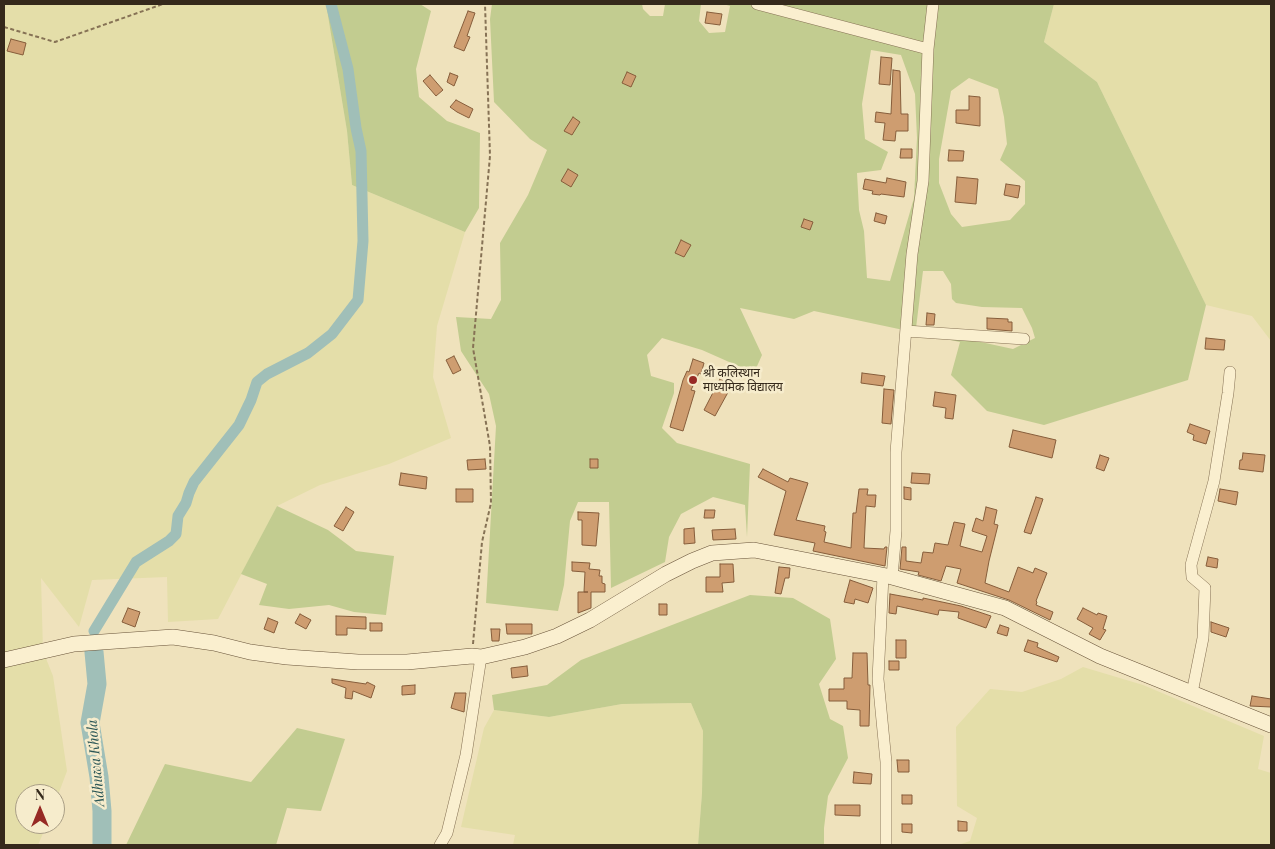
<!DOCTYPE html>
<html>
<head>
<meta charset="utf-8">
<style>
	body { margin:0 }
	#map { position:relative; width:1275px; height:849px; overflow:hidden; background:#efe2bc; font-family:"Playfair Display",serif }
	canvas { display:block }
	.frame { position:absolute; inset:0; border:5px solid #35291b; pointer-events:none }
	.north { position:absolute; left:15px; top:784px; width:50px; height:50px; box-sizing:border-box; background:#f6eccc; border:1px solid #a99e85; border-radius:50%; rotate:0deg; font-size:14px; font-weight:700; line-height:20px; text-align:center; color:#35291b }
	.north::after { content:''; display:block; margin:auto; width:18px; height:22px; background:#972a24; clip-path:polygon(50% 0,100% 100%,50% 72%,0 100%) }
</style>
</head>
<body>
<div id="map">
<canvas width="1275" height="849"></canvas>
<div class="frame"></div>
<div class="north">N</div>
</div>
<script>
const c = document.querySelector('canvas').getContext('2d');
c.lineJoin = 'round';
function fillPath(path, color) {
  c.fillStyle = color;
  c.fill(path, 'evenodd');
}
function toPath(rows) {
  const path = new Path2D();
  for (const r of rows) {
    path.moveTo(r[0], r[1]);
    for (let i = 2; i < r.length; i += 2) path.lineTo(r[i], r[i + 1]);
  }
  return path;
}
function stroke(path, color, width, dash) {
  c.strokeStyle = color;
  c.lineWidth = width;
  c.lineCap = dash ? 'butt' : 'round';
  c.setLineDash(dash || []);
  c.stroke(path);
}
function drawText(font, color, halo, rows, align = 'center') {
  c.font = font + ' "Playfair Display","Noto Sans Devanagari",serif';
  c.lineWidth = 5;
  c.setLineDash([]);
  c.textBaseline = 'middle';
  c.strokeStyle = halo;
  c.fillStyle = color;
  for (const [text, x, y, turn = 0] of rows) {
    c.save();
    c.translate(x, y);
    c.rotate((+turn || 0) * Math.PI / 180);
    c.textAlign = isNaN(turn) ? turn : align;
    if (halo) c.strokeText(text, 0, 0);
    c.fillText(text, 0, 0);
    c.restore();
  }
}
const farmland = toPath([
	[4,4,326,4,347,131,352,185,465,232,437,326,433,377,451,438,389,464,320,485,277,506,218,619,168,622,167,577,92,580,79,627,41,578,43,651,53,676,67,771,55,803,55,794,25,794,25,824,47,824,38,845,4,845],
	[1054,4,1271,4,1271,341,1252,316,1206,305,1097,82,1044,42],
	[1083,667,1143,685,1264,736,1258,769,1271,773,1271,845,958,845,970,841,977,818,957,806,956,727,990,689,1022,692,1061,679],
	[691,703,703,731,702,793,698,845,513,845,515,835,461,827,484,728,494,710,549,717,622,704]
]);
const green = toPath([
	[326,4,420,4,431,11,416,69,419,97,447,121,480,133,479,208,465,232,352,185,347,131],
	[492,4,642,4,643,9,650,16,663,16,665,4,701,4,699,21,709,33,725,32,730,6,723,4,1054,4,1044,42,1097,82,1206,305,1188,380,1044,425,987,411,951,375,960,342,814,311,794,319,740,308,762,355,754,373,702,350,662,338,647,355,651,376,674,383,674,393,662,428,677,443,750,464,747,537,745,505,713,497,681,514,669,537,665,562,611,588,609,502,578,502,570,521,564,585,558,611,486,603,496,426,489,394,461,351,456,317,491,319,501,300,500,243,528,195,547,150,530,139,494,102,490,19],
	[871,50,901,55,915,94,917,138,914,198,890,281,867,278,864,231,859,210,857,173,881,170,888,152,865,139,862,104],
	[969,78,998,89,1004,117,1007,144,1000,160,1025,181,1025,204,1010,220,962,227,951,214,939,183,939,159,951,91],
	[923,271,943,271,951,284,952,299,956,303,982,307,1022,308,1032,328,1035,338,1013,349,916,328],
	[277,506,328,530,356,551,394,556,386,615,354,612,329,605,289,609,259,605,267,584,241,574],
	[750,595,793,598,830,619,836,659,819,684,830,719,843,726,848,758,828,796,824,828,824,845,698,845,702,793,703,731,691,703,622,704,549,717,494,710,492,695,547,685,581,660],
	[297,728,345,739,321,811,287,808,276,845,126,845,165,764,251,782]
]);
const canal = toPath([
	[94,631,136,562,169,541,176,534,178,516,186,503,189,493,194,482,239,425,251,400,257,382,267,374,308,353,332,334,358,300,363,241,361,151,356,128,348,69,331,4]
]);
const river = toPath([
	[94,652,97,684,90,723,99,777,102,811,102,845]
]);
const building = toPath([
	[468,11,475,13,467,36,470,37,464,51,454,47,468,11],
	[707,12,722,14,720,25,705,23,707,12],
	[11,39,26,43,23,55,7,51,11,39],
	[881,57,892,58,890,85,879,84,881,57],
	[893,70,900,71,901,114,908,114,908,131,896,131,895,141,883,140,885,123,875,122,876,112,891,114,893,70],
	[627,72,636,76,631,87,622,83,627,72],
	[450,73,458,76,454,86,447,82,450,73],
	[430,75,443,90,436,96,423,81,430,75],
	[969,96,980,97,980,126,956,123,956,110,969,110,969,96],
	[456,100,473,109,469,118,457,112,450,107,456,100],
	[573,117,580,122,572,135,564,131,573,117],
	[901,149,912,149,912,158,900,158,901,149],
	[949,150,964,151,963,161,948,161,949,150],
	[568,169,578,175,571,187,561,181,568,169],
	[957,177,978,179,976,204,955,202,957,177],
	[887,178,906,182,904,197,881,194,880,195,872,194,873,191,863,189,865,179,886,183,887,178],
	[1006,184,1020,186,1018,198,1004,195,1006,184],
	[876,213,887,216,885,224,874,221,876,213],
	[804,219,813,222,810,230,801,227,804,219],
	[681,240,691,245,684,257,675,253,681,240],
	[927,313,935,314,934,325,926,325,927,313],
	[987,318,1008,319,1008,322,1012,322,1012,331,987,329,987,318],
	[1206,338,1225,340,1224,350,1205,349,1206,338],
	[454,356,461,370,453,374,446,360,454,356],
	[693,359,704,363,701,374,699,373,691,390,695,391,683,431,670,427,683,380,687,371,689,372,693,359],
	[862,373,885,376,883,386,861,383,862,373],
	[720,379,732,385,715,416,704,410,720,379],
	[884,389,894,390,891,424,882,423,884,389],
	[935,392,956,395,953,419,945,418,946,408,933,406,935,392],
	[1190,424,1210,431,1206,444,1193,440,1194,435,1187,432,1190,424],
	[1013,430,1056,440,1052,458,1009,447,1013,430],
	[1243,453,1265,455,1263,472,1239,469,1240,460,1242,460,1243,453],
	[1100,455,1109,458,1104,471,1096,468,1100,455],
	[485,459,486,469,468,470,467,460,485,459],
	[590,459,598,459,598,468,590,468,590,459],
	[763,469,788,482,790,478,808,483,796,520,825,526,824,531,826,532,824,542,851,548,853,513,856,513,859,489,868,489,867,495,876,495,875,507,866,506,864,548,884,549,885,547,887,547,885,566,813,551,815,543,774,535,786,491,758,477,763,469],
	[401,473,427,477,426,489,399,485,401,473],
	[912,473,930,474,929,484,911,483,912,473],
	[904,487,911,488,911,500,904,499,904,487],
	[456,489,473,489,473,502,456,502,456,489],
	[1220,489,1238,492,1236,505,1218,501,1220,489],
	[1036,497,1043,499,1031,534,1024,532,1036,497],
	[346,507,354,512,343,531,334,526,346,507],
	[986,507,997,510,994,524,998,525,989,561,985,583,1009,592,1018,567,1033,573,1035,568,1047,573,1036,601,1037,602,1036,605,1053,612,1050,620,1009,600,957,583,961,569,946,566,941,581,918,575,919,572,900,569,902,547,906,547,906,561,921,563,923,552,933,553,935,543,948,545,954,522,965,524,960,546,982,552,987,536,972,531,976,518,983,521,986,507],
	[705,510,715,510,714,518,704,518,705,510],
	[578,512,599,513,596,546,582,545,582,520,578,520,578,512],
	[694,528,695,543,684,544,684,529,694,528],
	[735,529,736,539,713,540,712,530,735,529],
	[1208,557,1218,559,1217,568,1206,566,1208,557],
	[572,562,590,563,589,569,600,570,599,576,602,576,602,583,605,584,605,592,591,592,591,608,578,613,578,592,588,592,584,592,585,572,572,571,572,562],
	[720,564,733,564,734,582,722,583,723,592,706,592,706,577,720,577,720,564],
	[779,567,790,568,789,578,785,578,781,594,775,593,779,567],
	[850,580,873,588,868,603,855,599,854,604,844,602,850,580],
	[890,594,923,600,923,598,961,606,991,616,986,628,958,618,959,612,939,610,938,615,897,606,896,614,889,613,890,594],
	[659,604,667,604,667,615,659,615,659,604],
	[128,608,140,612,135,627,122,622,128,608],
	[1083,608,1097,615,1098,613,1107,616,1103,629,1106,630,1100,640,1089,634,1093,628,1077,619,1083,608],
	[300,614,311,620,306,629,295,623,300,614],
	[336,616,366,617,366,629,347,628,347,635,336,635,336,616],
	[268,618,278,622,274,633,264,629,268,618],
	[1211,622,1229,628,1226,637,1211,632,1211,622],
	[370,623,382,623,382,631,370,631,370,623],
	[506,624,532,624,532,634,507,634,506,624],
	[1000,625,1009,628,1007,636,997,633,1000,625],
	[491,629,500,629,499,641,492,641,491,629],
	[896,640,906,640,906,658,896,658,896,640],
	[1028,640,1038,643,1037,647,1059,657,1057,662,1024,651,1028,640],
	[853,653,867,653,868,685,870,685,869,726,860,726,860,710,847,709,847,701,829,701,829,689,844,689,844,678,852,678,853,653],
	[889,661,899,661,899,670,889,670,889,661],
	[527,666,528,676,512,678,511,668,527,666],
	[332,679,366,684,367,682,375,686,371,698,353,691,352,699,345,698,346,688,332,683,332,679],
	[415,685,415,694,402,695,402,686,415,685],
	[455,693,466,693,464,712,451,708,455,693],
	[1252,696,1271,699,1271,707,1250,706,1252,696],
	[897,760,909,760,909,772,898,772,897,760],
	[854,772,872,774,871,784,853,783,854,772],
	[902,795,912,795,912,804,902,804,902,795],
	[835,805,860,805,860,816,835,815,835,805],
	[958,821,967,822,967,831,958,831,958,821],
	[902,824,912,824,912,833,902,832,902,824]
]);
const path = toPath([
	[4,27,55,42,163,4],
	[473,644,482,542,491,503,490,446,473,348,490,156,485,4]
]);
const street = toPath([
	[757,4,928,49],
	[906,331,1024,339],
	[883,576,878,679,886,762,886,845],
	[892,577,896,531,896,452,912,254,923,181,928,49,933,4],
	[1192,693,1203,638,1205,588,1192,577,1191,565,1214,481,1228,393,1230,372],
	[440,845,447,833,466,755,481,657]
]);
const secondary = toPath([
	[4,660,74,644,173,637,214,643,250,652,287,657,358,662,407,662,472,656,481,657,525,647,557,636,590,620,666,574,692,561,712,553,754,550,892,577,1005,608,1100,656,1271,725]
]);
const markers = [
	[693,380,5,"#972a24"]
];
const poiNames = [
	["श्री कलिस्थान",703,373],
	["माध्यमिक विद्यालय",703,387]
];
const waterNames = [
	["Adhuwa Khola",96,763,-95]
];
fillPath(farmland, '#e4dea9');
fillPath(green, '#c2cc90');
stroke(canal, '#a0bfb8', 11);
stroke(river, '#a0bfb8', 19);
fillPath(building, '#ce9d70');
stroke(building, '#865d3b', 1);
stroke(street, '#867255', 12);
stroke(secondary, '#685339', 16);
stroke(path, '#867255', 2, [4, 2.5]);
stroke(street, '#faefcf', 11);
stroke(secondary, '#faefcf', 15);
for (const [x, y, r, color] of markers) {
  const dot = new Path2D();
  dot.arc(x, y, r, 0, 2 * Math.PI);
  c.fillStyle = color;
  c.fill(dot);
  stroke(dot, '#f6eccc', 2);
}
drawText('12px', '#35291b', '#f6eccc', poiNames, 'left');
drawText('italic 14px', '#295555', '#f6eccc', waterNames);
</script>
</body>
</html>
